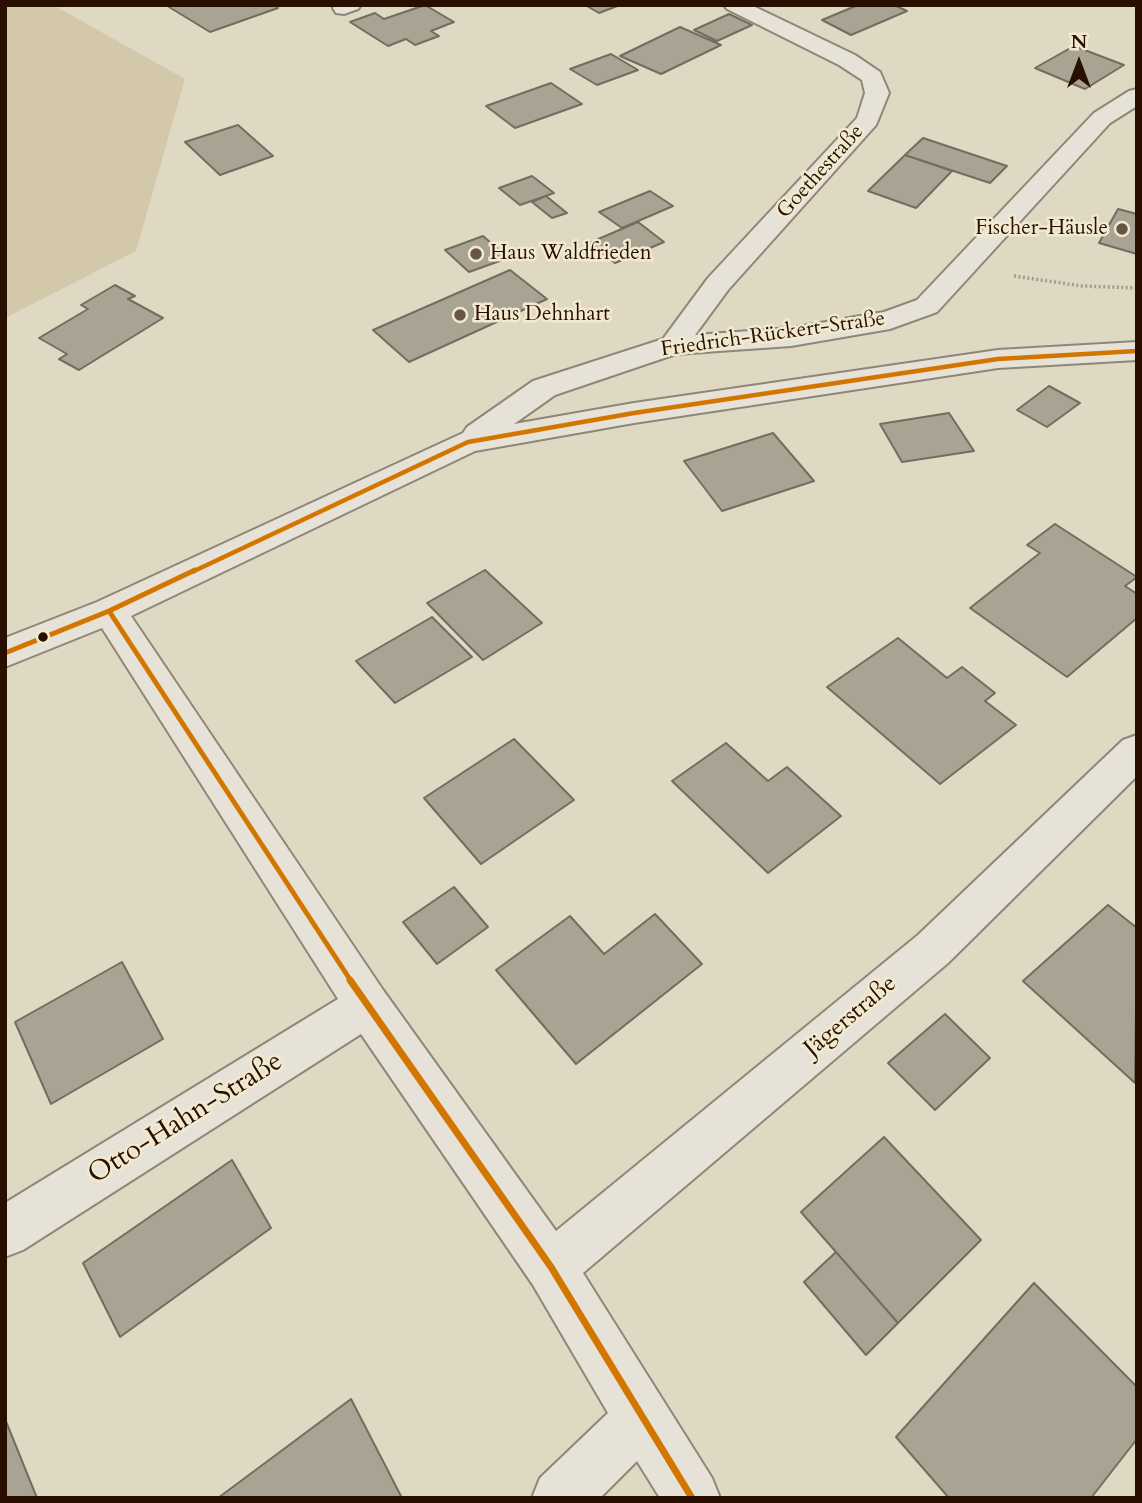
<!DOCTYPE html>
<html>
<head>
<meta charset="utf-8">
<style>
	body { margin:0 }
	#map { position:relative; width:1142px; height:1503px; overflow:hidden; background:#dfd8c2; font-family:Cardo,serif }
	canvas { display:block }
	.frame { position:absolute; inset:0; border:7px solid #290f00; pointer-events:none }
	.north { position:absolute; left:1044px; top:28px; width:70px; height:70px; -webkit-text-stroke:5px #f2ead0; paint-order:stroke; rotate:0deg; font-size:19px; font-weight:700; line-height:28px; text-align:center; color:#290f00 }
	.north::after { content:''; display:block; margin:auto; width:24px; height:32px; background:#290f00; clip-path:polygon(50% 0,100% 100%,50% 72%,0 100%) }
</style>
</head>
<body>
<div id="map">
<canvas width="1142" height="1503"></canvas>
<div class="frame"></div>
<div class="north">N</div>
</div>
<script>
const c = document.querySelector('canvas').getContext('2d');
c.lineJoin = 'round';
function fillPath(path, color) {
  c.fillStyle = color;
  c.fill(path, 'evenodd');
}
function toPath(rows) {
  const path = new Path2D();
  for (const r of rows) {
    path.moveTo(r[0], r[1]);
    for (let i = 2; i < r.length; i += 2) path.lineTo(r[i], r[i + 1]);
  }
  return path;
}
function stroke(path, color, width, dash) {
  c.strokeStyle = color;
  c.lineWidth = width;
  c.lineCap = dash ? 'butt' : 'round';
  c.setLineDash(dash || []);
  c.stroke(path);
}
function drawText(font, color, halo, rows, align = 'center') {
  c.font = font + ' Cardo,serif';
  c.lineWidth = 5;
  c.setLineDash([]);
  c.textBaseline = 'middle';
  c.strokeStyle = halo;
  c.fillStyle = color;
  for (const [text, x, y, turn = 0] of rows) {
    c.save();
    c.translate(x, y);
    c.rotate((+turn || 0) * Math.PI / 180);
    c.textAlign = isNaN(turn) ? turn : align;
    if (halo) c.strokeText(text, 0, 0);
    c.fillText(text, 0, 0);
    c.restore();
  }
}
const green = toPath([
	[5,5,53,5,185,79,136,251,5,318]
]);
const building = toPath([
	[173,5,274,5,278,8,210,32,169,7,173,5],
	[425,5,454,22,431,31,439,36,415,45,406,39,388,46,350,22,375,13,384,19,425,5],
	[585,5,620,5,599,13,585,5],
	[858,5,894,5,907,11,851,35,822,20,858,5],
	[729,14,752,25,717,41,694,30,729,14],
	[680,27,721,45,661,74,620,56,680,27],
	[1074,46,1124,65,1085,89,1035,68,1074,46],
	[611,54,638,70,597,85,570,69,611,54],
	[551,83,582,104,515,128,486,106,551,83],
	[238,125,273,156,220,175,185,142,238,125],
	[923,138,1007,166,990,183,905,155,923,138],
	[905,155,952,171,916,208,868,191,905,155],
	[532,176,554,193,520,205,499,188,532,176],
	[650,191,673,206,622,228,599,212,650,191],
	[546,196,567,213,552,218,532,202,546,196],
	[1118,209,1137,214,1137,254,1099,243,1118,209],
	[638,222,664,242,615,263,589,243,638,222],
	[483,236,508,258,469,272,445,250,483,236],
	[510,270,547,299,409,362,373,330,510,270],
	[115,285,135,296,128,299,163,318,79,370,59,359,67,354,39,338,88,309,81,305,115,285],
	[1049,386,1080,403,1047,427,1017,410,1049,386],
	[949,413,974,451,902,462,880,424,949,413],
	[773,433,814,481,722,511,684,461,773,433],
	[1055,524,1137,577,1125,586,1137,594,1137,618,1067,677,970,608,1040,553,1027,545,1055,524],
	[485,570,542,623,483,660,427,603,485,570],
	[432,617,472,657,395,703,356,661,432,617],
	[898,638,947,678,962,667,995,693,985,701,1016,725,940,784,827,687,898,638],
	[514,739,574,800,481,864,424,798,514,739],
	[726,743,768,781,787,767,841,816,768,873,672,781,726,743],
	[454,887,488,927,437,964,403,922,454,887],
	[1108,905,1137,928,1135,1083,1023,981,1108,905],
	[655,914,702,964,576,1064,496,970,570,916,604,954,655,914],
	[122,962,163,1039,51,1104,15,1022,122,962],
	[945,1014,990,1058,935,1110,888,1063,945,1014],
	[884,1137,981,1240,898,1323,801,1212,884,1137],
	[232,1160,271,1228,120,1337,83,1263,232,1160],
	[836,1252,898,1323,866,1355,804,1282,836,1252],
	[1034,1283,1137,1387,1137,1439,1091,1498,949,1498,896,1437,1034,1283],
	[351,1399,402,1498,218,1498,351,1399],
	[5,1419,37,1498,5,1498,5,1419]
]);
const path = toPath([
	[1014,276,1082,286,1137,288]
]);
const minor = toPath([
	[335,5,361,5,358,9,344,14,336,13,333,8,335,5],
	[724,5,751,5,855,55,880,72,889,93,876,125,728,290,695,335,791,328,884,312,917,300,1094,113,1129,91,1137,89,1137,106,1110,123,937,312,890,329,791,346,676,354,555,395,514,424,634,403,998,350,1137,342,1137,360,998,368,634,423,475,451,131,616,383,990,556,1231,918,935,1123,740,1137,735,1137,776,948,963,583,1273,712,1478,720,1498,660,1498,637,1461,600,1498,532,1498,540,1478,608,1413,533,1285,361,1034,23,1250,5,1257,5,1203,338,999,102,628,5,667,5,638,97,602,463,433,467,427,533,381,663,339,708,278,857,118,865,93,862,80,839,65,727,9,724,5]
]);
const bus1Far2 = toPath([
	[192,572,468,442,634,413,998,359,1137,351]
]);
const bus1Far1 = toPath([
	[109,611,351,981],
	[5,653,109,611,195,570]
]);
const bus1 = toPath([
	[350,980,551,1267,692,1498]
]);
const markers = [
	[1122,229,7,"#695544"],
	[476,254,7,"#695544"],
	[460,315,7,"#695544"],
	[43,637,6,"#290f00"]
];
const farStreetnames = [
	["Goethestraße",821,172,-48],
	["Friedrich-Rückert-Straße",773,335,-8]
];
const farPoinames = [
	["Fischer-Häusle",1108,229,"right"],
	["Haus Waldfrieden",490,254],
	["Haus Dehnhart",474,315]
];
const streetNames = [
	["Jägerstraße",851,1017,-40]
];
const nearStreetnames = [
	["Otto-Hahn-Straße",186,1119,-32]
];
fillPath(green, '#d3c8aa');
fillPath(building, '#aaa394');
stroke(building, '#746c5e', 2);
stroke(minor, '#8e8778', 4);
stroke(path, '#a19b92', 3.5, [2, 2.5]);
fillPath(minor, '#e6e2d7');
stroke(bus1Far2, '#d37600', 4.5);
stroke(bus1Far1, '#d37600', 5);
stroke(bus1, '#d37600', 7);
for (const [x, y, r, color] of markers) {
  const dot = new Path2D();
  dot.arc(x, y, r, 0, 2 * Math.PI);
  c.fillStyle = color;
  c.fill(dot);
  stroke(dot, '#f2ead0', 2.5);
}
drawText('21px', '#290f00', '#f2ead0', farStreetnames);
drawText('21px', '#290f00', '#f2ead0', farPoinames, 'left');
drawText('24px', '#290f00', '#f2ead0', streetNames);
drawText('28px', '#290f00', '#f2ead0', nearStreetnames);
</script>
</body>
</html>
